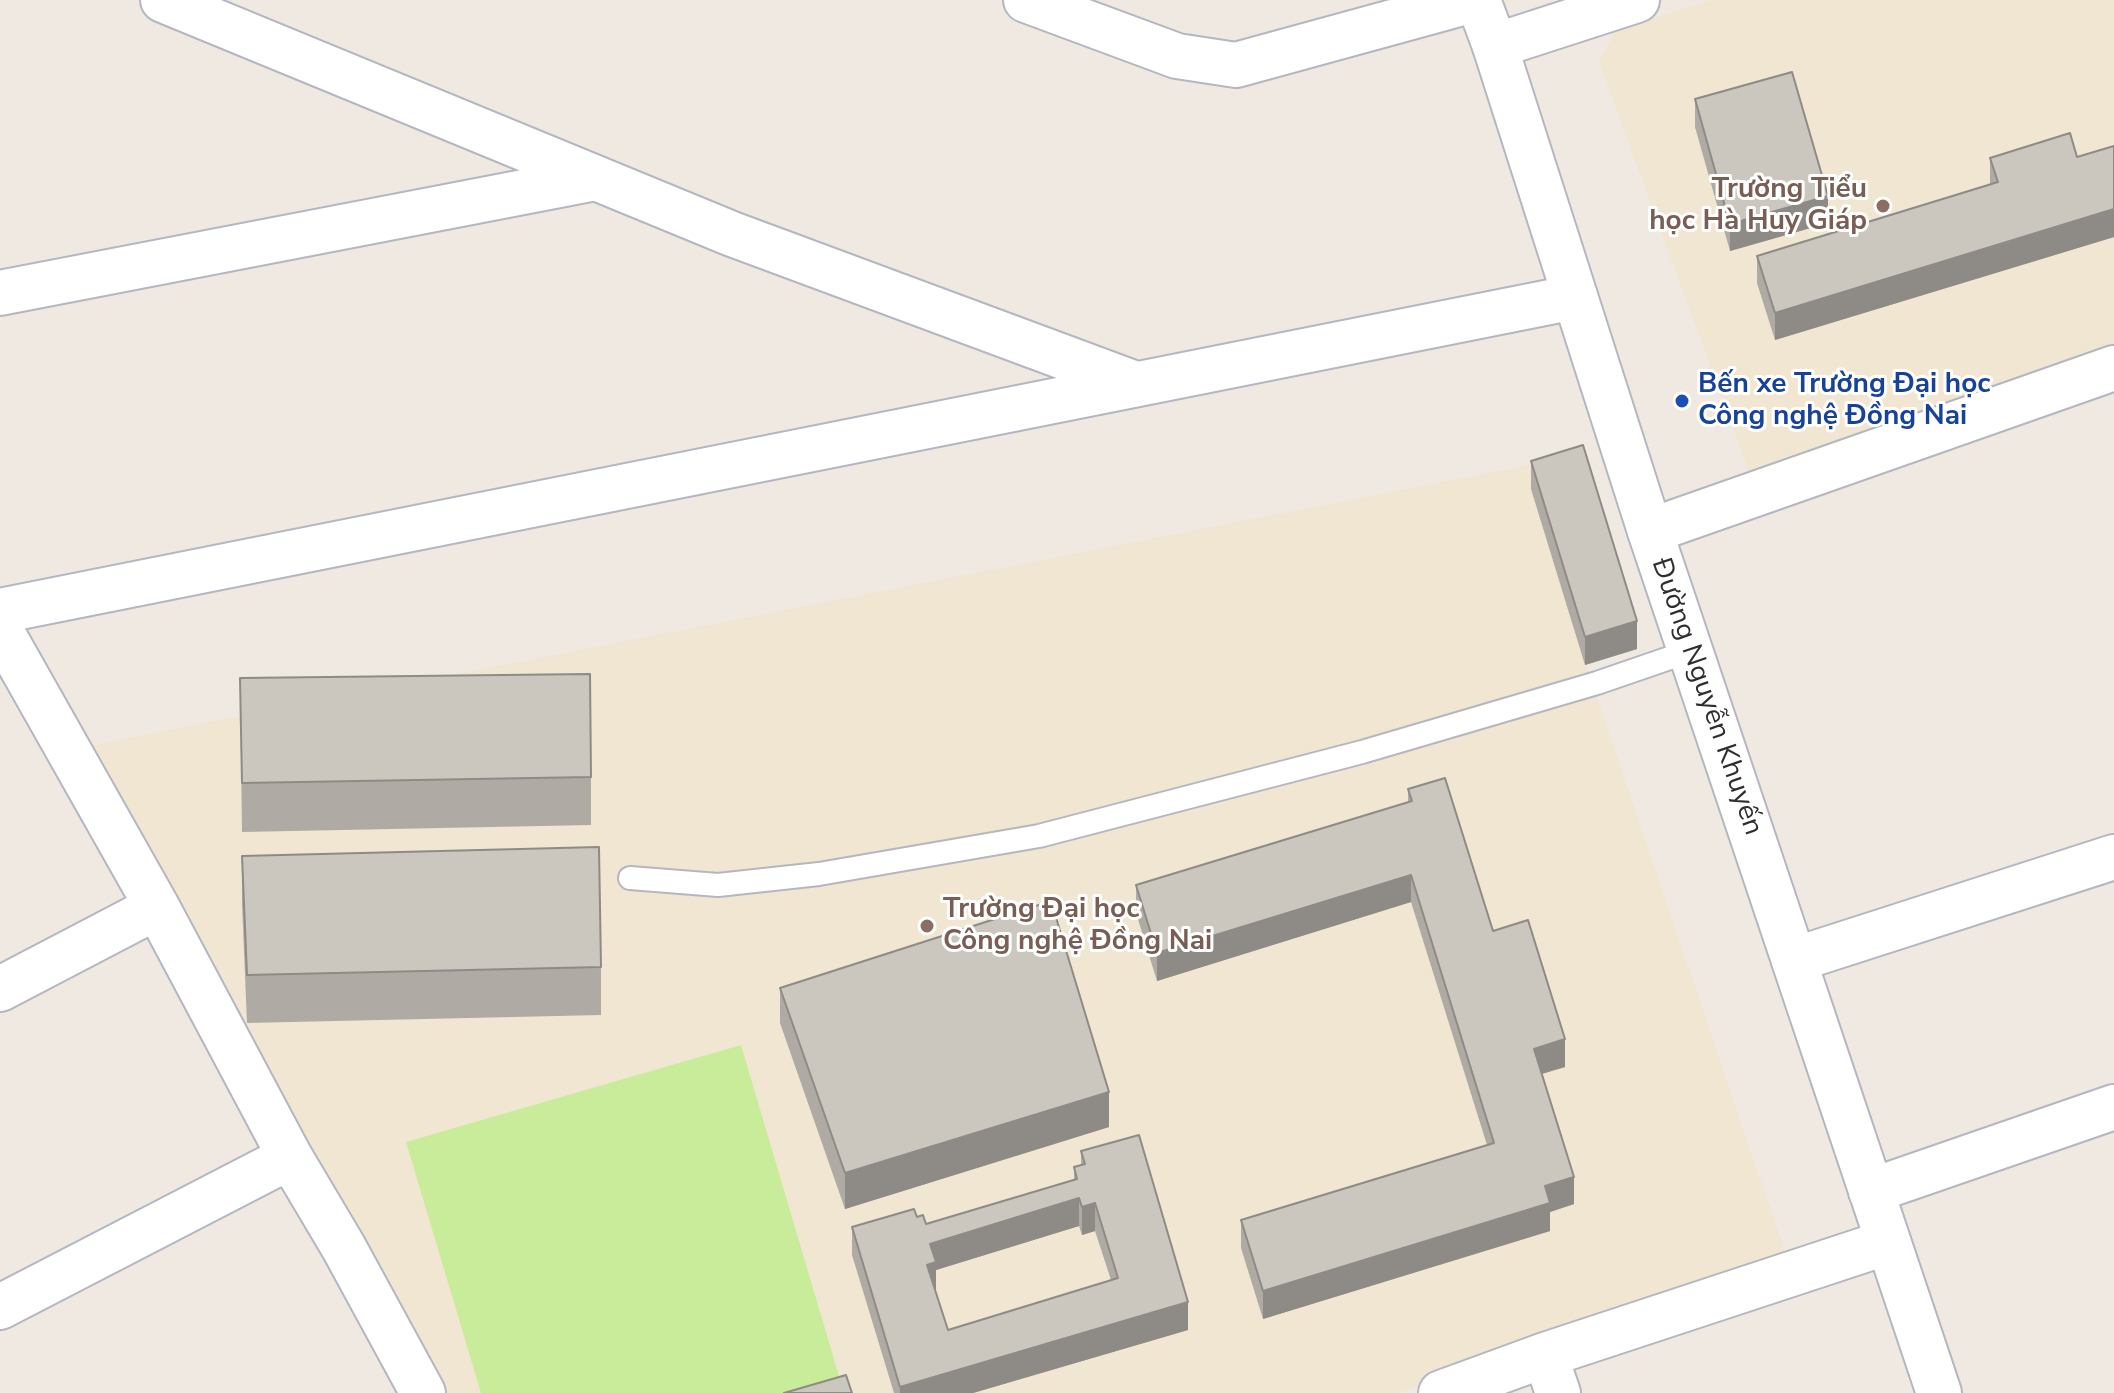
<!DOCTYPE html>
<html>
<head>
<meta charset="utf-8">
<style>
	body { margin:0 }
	canvas { display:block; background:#efe9e1 }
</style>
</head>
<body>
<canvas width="2114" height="1393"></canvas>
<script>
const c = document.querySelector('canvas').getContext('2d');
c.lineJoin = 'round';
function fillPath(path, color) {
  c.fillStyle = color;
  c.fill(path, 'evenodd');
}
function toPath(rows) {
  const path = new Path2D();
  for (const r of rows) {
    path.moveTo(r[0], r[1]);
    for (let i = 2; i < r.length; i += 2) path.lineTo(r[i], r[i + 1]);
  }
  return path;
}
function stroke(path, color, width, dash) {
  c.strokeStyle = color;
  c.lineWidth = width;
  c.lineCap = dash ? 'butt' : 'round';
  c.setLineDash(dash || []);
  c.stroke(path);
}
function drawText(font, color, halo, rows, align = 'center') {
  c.font = font + ' "Nunito Sans",sans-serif';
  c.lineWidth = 6;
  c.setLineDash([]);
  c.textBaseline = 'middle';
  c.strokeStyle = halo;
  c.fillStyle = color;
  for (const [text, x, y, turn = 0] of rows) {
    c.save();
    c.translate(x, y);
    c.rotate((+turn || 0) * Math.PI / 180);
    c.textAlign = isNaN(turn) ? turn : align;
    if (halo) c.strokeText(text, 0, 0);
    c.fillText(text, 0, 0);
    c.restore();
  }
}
const education = toPath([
	[1711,0,2114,0,2114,350,1750,474,1599,62,1616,30],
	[1576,456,1637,649,1586,665,1788,1261,1498,1357,1399,1393,439,1393,82,747]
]);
const pitch = toPath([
	[741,1045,844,1393,481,1393,406,1142]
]);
const lane = toPath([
	[630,878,718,885,819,874,1039,836,1362,752,1597,683,1690,651]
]);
const street = toPath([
	[163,0,732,234,1136,384],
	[1026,0,1177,56,1236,65,1473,0],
	[1495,46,1637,0],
	[0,293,596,178],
	[1650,531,2114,368],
	[0,611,1575,297],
	[0,629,157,907,290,1157,344,1248,423,1393],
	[1794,960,2114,857],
	[0,989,157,907],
	[1871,1191,2114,1107],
	[0,1307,290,1157],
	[1545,1355,1558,1393],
	[1441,1393,1545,1355,1888,1242]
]);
const secondary = toPath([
	[1478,0,1495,46,1650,531,1939,1393]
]);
const wall = toPath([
	[1695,99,1828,223,1730,251,1695,127],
	[2114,146,2114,237,1775,340,1757,283,1757,256,1990,184,1990,158,2077,157],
	[1531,461,1637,649,1585,665,1531,489],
	[240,678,591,777,591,825,242,832],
	[1408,789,1493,931,1565,1067,1542,1074,1574,1204,1550,1212,1550,1231,1263,1319,1241,1248,1241,1220,1487,1145,1411,902,1157,981,1136,913,1136,885,1408,802],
	[242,856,601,967,601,1015,247,1023,242,904],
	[780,988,1109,1127,845,1209,780,1023],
	[1081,1151,1188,1330,973,1393,894,1393,852,1255,852,1227,917,1217,926,1224,1074,1180,1074,1167,1081,1165],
	[1079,1226,1082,1235,1095,1231,1111,1280,948,1330,935,1289,936,1270]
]);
const shadedWall = toPath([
	[1828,196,1828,223,1730,251,1730,224],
	[2114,209,2114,237,1775,340,1775,313],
	[1637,621,1637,649,1585,665,1585,637],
	[1411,875,1411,902,1157,981,1157,953],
	[1565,1039,1565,1067,1534,1076,1534,1049],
	[1109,1092,1109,1127,845,1209,845,1173],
	[1574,1177,1574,1204,1550,1212,1550,1231,1263,1319,1263,1291,1545,1186],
	[1079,1198,1079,1226,936,1270,936,1289,927,1292,927,1265,930,1244],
	[1095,1203,1095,1231,1082,1235,1082,1207],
	[1188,1302,1188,1330,973,1393,900,1393,900,1387]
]);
const building = toPath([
	[1792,72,1828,196,1730,224,1695,99,1792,72],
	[2070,133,2077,157,2114,146,2114,209,1775,313,1757,256,1998,182,1990,158,2070,133],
	[1583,445,1637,621,1585,637,1531,461,1583,445],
	[590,674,591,777,242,783,240,678,590,674],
	[1445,778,1493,931,1528,920,1565,1039,1534,1049,1574,1177,1545,1186,1550,1203,1263,1291,1241,1220,1494,1143,1411,875,1157,953,1136,885,1412,801,1408,789,1445,778],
	[599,847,601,967,247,975,242,856,599,847],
	[1051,901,1109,1092,845,1173,780,988,1051,901],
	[1139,1135,1188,1302,900,1387,852,1227,914,1209,917,1217,923,1215,926,1224,1077,1179,1074,1167,1085,1164,1081,1151,1139,1135],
	[1079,1198,1082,1207,1095,1203,1118,1278,948,1330,927,1265,936,1262,930,1244,1079,1198],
	[846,1375,852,1393,784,1393,846,1375]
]);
const markers = [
	[1883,206,8,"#8d6e63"],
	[1682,401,8,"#1a4fb4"],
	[927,926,8,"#8d6e63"]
];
const educationNames = [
	["Trường Tiểu",1867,190],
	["học Hà Huy Giáp",1867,222],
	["Trường Đại học",943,910,"left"],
	["Công nghệ Đồng Nai",943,942,"left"]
];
const transitNames = [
	["Bến xe Trường Đại học",1698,385],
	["Công nghệ Đồng Nai",1698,417]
];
const streetNames = [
	["Đường Nguyễn Khuyến",1706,697,71]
];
fillPath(education, '#f0e6d1');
fillPath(pitch, '#c9ec9a');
stroke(lane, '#b4b7c1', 26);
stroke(street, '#b4b7c1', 48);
stroke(secondary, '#b4b7c1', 48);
stroke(lane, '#fff', 22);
stroke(street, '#fff', 44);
stroke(secondary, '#fff', 44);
fillPath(wall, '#afaba4');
fillPath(shadedWall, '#8e8b86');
fillPath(building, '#cbc7bf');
stroke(building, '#8e8b86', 2);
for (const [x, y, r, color] of markers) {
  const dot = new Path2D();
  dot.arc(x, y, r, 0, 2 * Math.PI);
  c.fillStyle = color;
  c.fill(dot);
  stroke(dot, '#fff', 3);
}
drawText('bold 28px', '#785e54', '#fff', educationNames, 'right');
drawText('bold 28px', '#164399', '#fff', transitNames, 'left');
drawText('28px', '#2e2e2e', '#fff', streetNames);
</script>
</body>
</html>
